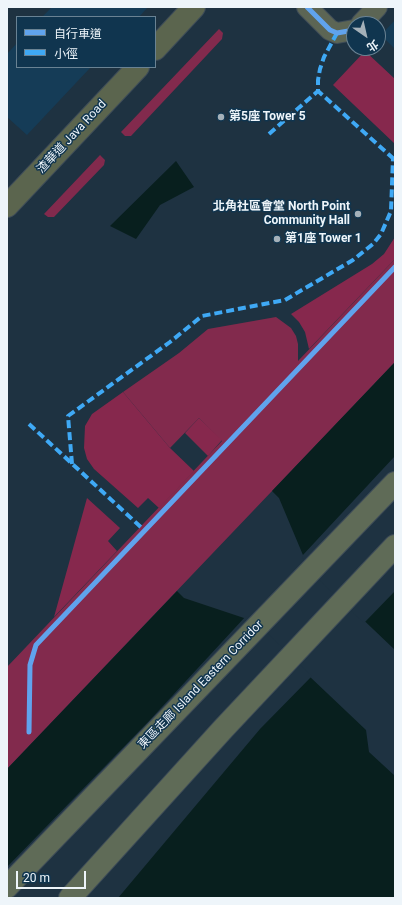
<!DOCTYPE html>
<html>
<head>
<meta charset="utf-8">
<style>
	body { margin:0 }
	#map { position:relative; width:402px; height:905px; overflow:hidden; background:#1e3241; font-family:Roboto,"Noto Sans TC",sans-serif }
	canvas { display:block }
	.frame { position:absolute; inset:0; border:8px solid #eef5fa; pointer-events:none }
	.legend { position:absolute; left:16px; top:16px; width:140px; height:52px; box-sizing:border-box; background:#10354f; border:1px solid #698293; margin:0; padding:5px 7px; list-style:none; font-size:12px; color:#eef5fa }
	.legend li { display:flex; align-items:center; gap:8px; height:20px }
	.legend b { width:20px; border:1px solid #698293 }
	.north { position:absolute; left:346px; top:16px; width:40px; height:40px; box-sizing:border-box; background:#10354f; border:1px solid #698293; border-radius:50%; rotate:146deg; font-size:11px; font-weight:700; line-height:16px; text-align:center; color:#eef5fa }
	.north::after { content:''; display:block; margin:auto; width:14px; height:18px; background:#a5b1b9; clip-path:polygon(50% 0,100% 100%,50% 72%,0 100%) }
	.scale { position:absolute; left:16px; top:871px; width:70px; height:18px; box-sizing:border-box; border:2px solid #eef5fa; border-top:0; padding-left:5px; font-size:12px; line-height:14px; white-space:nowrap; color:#eef5fa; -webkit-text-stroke:3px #10354f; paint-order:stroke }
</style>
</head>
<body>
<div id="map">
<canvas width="402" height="905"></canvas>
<div class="frame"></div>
<ul class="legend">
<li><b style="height:5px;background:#60a3ed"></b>自行車道</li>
<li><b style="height:5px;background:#3fa9f5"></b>小徑</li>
</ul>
<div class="north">北</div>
<div class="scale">20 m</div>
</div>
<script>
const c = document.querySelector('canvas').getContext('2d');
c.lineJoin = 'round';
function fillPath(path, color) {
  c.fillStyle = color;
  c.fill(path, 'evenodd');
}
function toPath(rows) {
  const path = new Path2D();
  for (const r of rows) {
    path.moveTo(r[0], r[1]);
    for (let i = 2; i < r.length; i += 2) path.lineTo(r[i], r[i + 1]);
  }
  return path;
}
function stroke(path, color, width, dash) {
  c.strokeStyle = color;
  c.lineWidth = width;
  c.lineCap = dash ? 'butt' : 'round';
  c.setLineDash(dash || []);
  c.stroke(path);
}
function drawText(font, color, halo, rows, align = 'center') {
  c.font = font + ' Roboto,"Noto Sans TC",sans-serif';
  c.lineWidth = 3;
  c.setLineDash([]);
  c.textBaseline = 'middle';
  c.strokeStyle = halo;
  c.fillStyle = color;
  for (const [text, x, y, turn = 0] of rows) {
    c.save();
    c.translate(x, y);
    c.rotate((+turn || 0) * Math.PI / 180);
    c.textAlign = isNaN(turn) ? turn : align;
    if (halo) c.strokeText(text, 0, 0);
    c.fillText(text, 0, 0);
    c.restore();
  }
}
const built = toPath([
	[52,7,148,7,139,17,42,17],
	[395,20,395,49,381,35],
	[17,43,17,67,90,68,27,135,7,117,7,54]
]);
const green = toPath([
	[219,29,223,33,222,39,131,136,125,136,121,132],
	[100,155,105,160,104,165,54,217,48,217,44,214],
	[395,259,395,362,7,769,7,667,222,441,199,418,170,448,123,392,179,353,208,329,276,317,291,328,296,336,298,344,298,361]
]);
const forest = toPath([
	[365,51,395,79,395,144,333,85],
	[395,237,395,259,309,349,305,332,299,322,291,314,372,264,384,254],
	[123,392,170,448,194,471,159,508,148,498,138,508,94,469,87,459,84,448,85,426,92,414],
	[199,418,222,440,208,456,185,433],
	[87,498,120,528,108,541,117,551,54,617]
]);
const water = toPath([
	[176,161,194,187,160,205,136,239,110,226],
	[395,362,395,650,308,567,279,498,272,491],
	[177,591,184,598,250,620,366,730,369,752,395,776,395,898,7,898,7,769]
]);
const pier = toPath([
	[395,456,395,591,364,623,307,568,302,556],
	[246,616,252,618,312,676,260,729,118,898,7,898,7,867,149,721]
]);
const street = toPath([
	[307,7,330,30,337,33,354,30],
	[361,24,377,7]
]);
const secondary = toPath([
	[155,49,194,7],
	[7,206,138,67]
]);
const highway = toPath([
	[7,887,395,483],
	[70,898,223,729,395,546]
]);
const quiet = toPath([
	[337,33,324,57,320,69,318,80,318,91,395,160],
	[269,134,318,91],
	[29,424,144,530],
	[72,464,68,416,170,342,202,316,285,300,353,260,373,244,381,234,391,211,393,158]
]);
const cycleway = toPath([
	[307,7,330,30,337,33,354,30],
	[29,732,30,665,36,645,395,267]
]);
const markers = [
	[221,117,4,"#a5b1b9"],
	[358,214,4,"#a5b1b9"],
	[277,239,4,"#a5b1b9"]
];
const poiNames = [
	["第5座 Tower 5",229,117],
	["北角社區會堂 North Point",350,207,"right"],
	["Community Hall",350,221,"right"],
	["第1座 Tower 1",285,239]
];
const streetNames = [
	["渣華道 Java Road",72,137,-47],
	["東區走廊 Island Eastern Corridor",201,685,-46]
];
fillPath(built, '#153c57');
fillPath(green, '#822a4d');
fillPath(forest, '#86284d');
fillPath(water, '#081f1e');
fillPath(pier, '#1e3241');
stroke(street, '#3e4c58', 22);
stroke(secondary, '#3e4c58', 24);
stroke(highway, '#3e4c58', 24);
stroke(street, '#5c6554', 20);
stroke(secondary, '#5b654e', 22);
stroke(highway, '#5f6b57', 22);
stroke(quiet, '#3fa9f5', 4, [8, 4]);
stroke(cycleway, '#60a3ed', 5);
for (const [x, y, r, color] of markers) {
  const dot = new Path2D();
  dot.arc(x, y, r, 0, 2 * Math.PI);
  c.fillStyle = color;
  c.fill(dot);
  stroke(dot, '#10354f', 1.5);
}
drawText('bold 12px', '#eef5fa', '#10354f', poiNames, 'left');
drawText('12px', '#eef5fa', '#10354f', streetNames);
</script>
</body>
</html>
